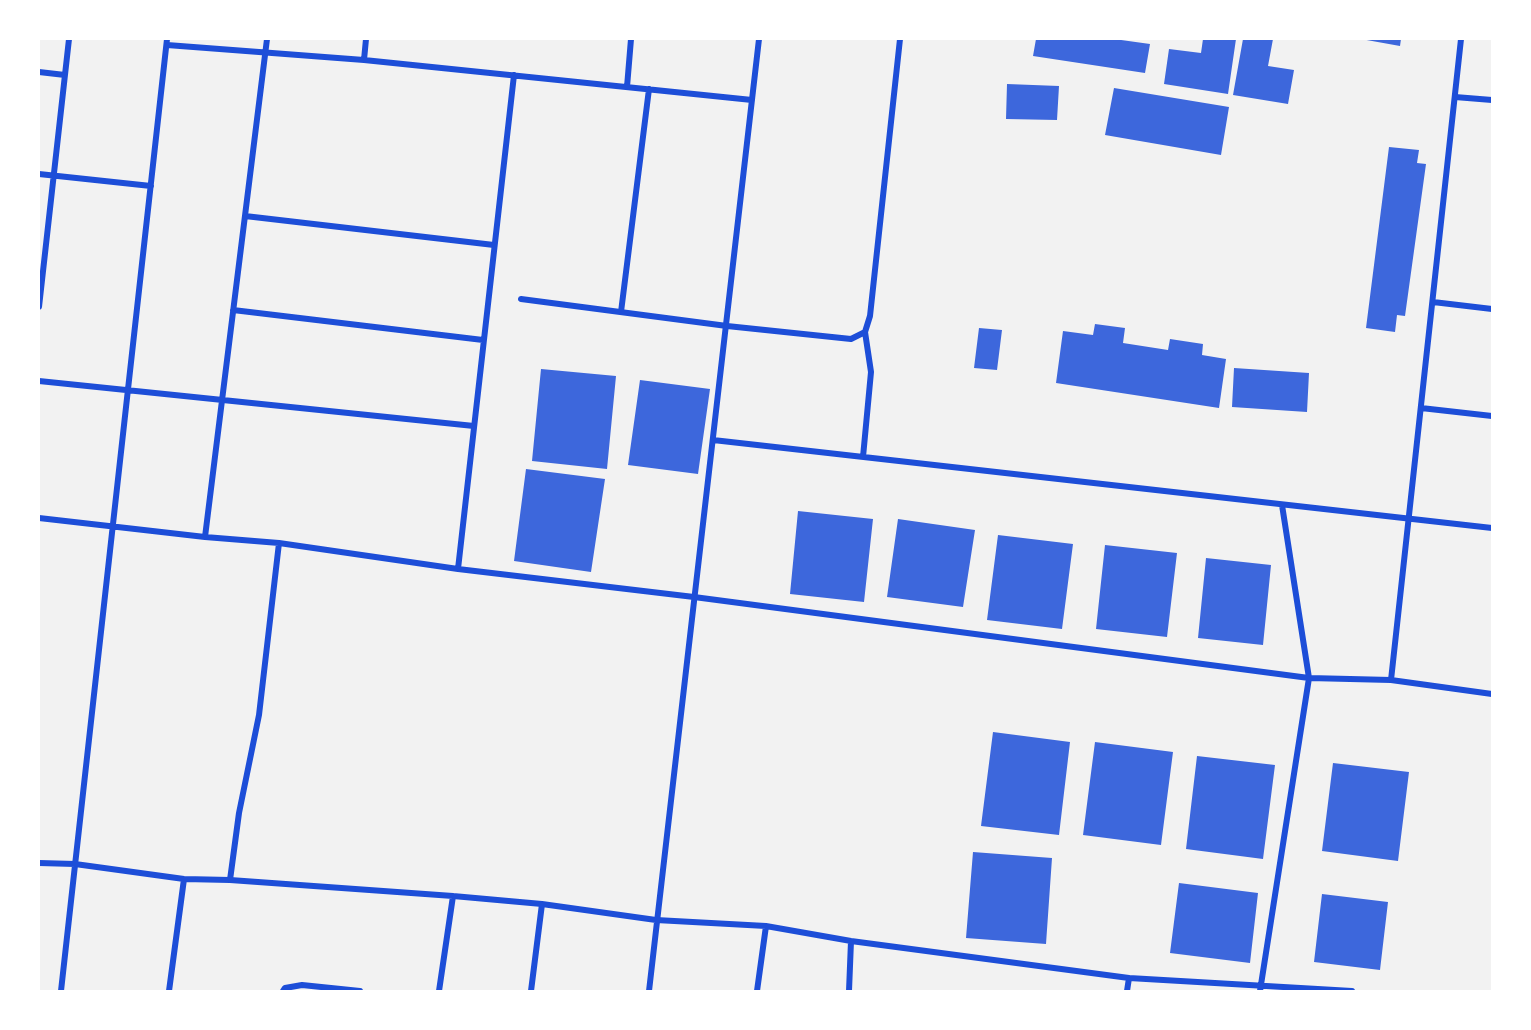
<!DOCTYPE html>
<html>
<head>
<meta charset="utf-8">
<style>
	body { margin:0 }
	#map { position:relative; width:1531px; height:1030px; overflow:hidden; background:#f2f2f2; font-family:"DejaVu Sans",sans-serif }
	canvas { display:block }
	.frame { position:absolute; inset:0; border:40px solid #fff; pointer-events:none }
</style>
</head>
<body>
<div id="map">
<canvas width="1531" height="1030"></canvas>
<div class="frame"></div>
</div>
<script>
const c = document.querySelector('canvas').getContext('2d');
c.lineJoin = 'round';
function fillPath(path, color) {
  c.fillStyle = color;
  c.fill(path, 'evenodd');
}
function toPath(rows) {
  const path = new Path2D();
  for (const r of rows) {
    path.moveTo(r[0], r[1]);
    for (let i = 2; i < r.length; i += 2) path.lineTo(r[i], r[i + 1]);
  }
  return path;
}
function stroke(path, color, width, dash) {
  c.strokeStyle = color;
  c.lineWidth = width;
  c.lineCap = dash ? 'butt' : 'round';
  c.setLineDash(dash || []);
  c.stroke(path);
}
const building = toPath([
	[1036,39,1114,39,1150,44,1145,73,1033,56],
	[1203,39,1236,39,1228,94,1164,84,1169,49,1201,53],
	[1243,39,1273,39,1268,66,1294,70,1288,104,1233,95],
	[1361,39,1401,39,1400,46],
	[1007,84,1059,86,1057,120,1006,119],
	[1114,88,1229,107,1221,155,1105,135],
	[1389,147,1419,150,1417,163,1426,164,1405,316,1397,315,1395,332,1366,328],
	[1095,324,1125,328,1123,343,1168,350,1170,339,1203,344,1202,355,1226,359,1219,408,1056,383,1063,331,1093,335],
	[979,328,1002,330,997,370,974,368],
	[1234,368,1309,373,1307,412,1232,407],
	[541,369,616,376,607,469,532,461],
	[640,380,710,389,698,474,628,465],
	[526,469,605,479,591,572,514,561],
	[798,511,873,519,864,602,790,594],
	[898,519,975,530,963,607,887,597],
	[998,535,1073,544,1062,629,987,620],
	[1105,545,1177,553,1167,637,1096,629],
	[1206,558,1271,565,1263,645,1198,638],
	[993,732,1070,742,1059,835,981,826],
	[1095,742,1173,752,1161,845,1083,835],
	[1197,756,1275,765,1263,859,1186,849],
	[1333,763,1409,772,1398,861,1322,851],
	[973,852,1052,858,1046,944,966,938],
	[1179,883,1258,893,1250,963,1170,953],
	[1322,894,1388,902,1380,970,1314,962]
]);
const minor = toPath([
	[167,45,364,60,752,100],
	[364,60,366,39],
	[39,72,65,75],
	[627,87,631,39],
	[1455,97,1492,100],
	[39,174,151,186],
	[245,216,494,245],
	[521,299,727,326,851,339,865,332,870,316,900,39],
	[1433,302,1492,309],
	[39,307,69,39],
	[233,310,483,340],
	[621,312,649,89],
	[39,381,474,426],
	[1421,408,1492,416],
	[713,440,1492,528],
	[863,457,871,372,865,332],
	[39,518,205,537,279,543,458,569,694,597,1309,678,1391,680,1492,694],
	[205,537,267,39],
	[458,569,514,75],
	[1391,680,1461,39],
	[39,863,75,864,184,879,230,880,453,896,542,904,656,920,766,926,851,941,1129,978,1352,991],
	[230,880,239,813,259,715,279,543],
	[61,991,167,39],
	[169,991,184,879],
	[283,991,285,988,302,985,360,991],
	[439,991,453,896],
	[531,991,542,904],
	[649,991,759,39],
	[757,991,766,926],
	[849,991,851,941],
	[1127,991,1129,978],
	[1260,991,1309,678,1282,505]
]);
fillPath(building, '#3d67dc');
stroke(minor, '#1d4ed8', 6);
</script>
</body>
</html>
